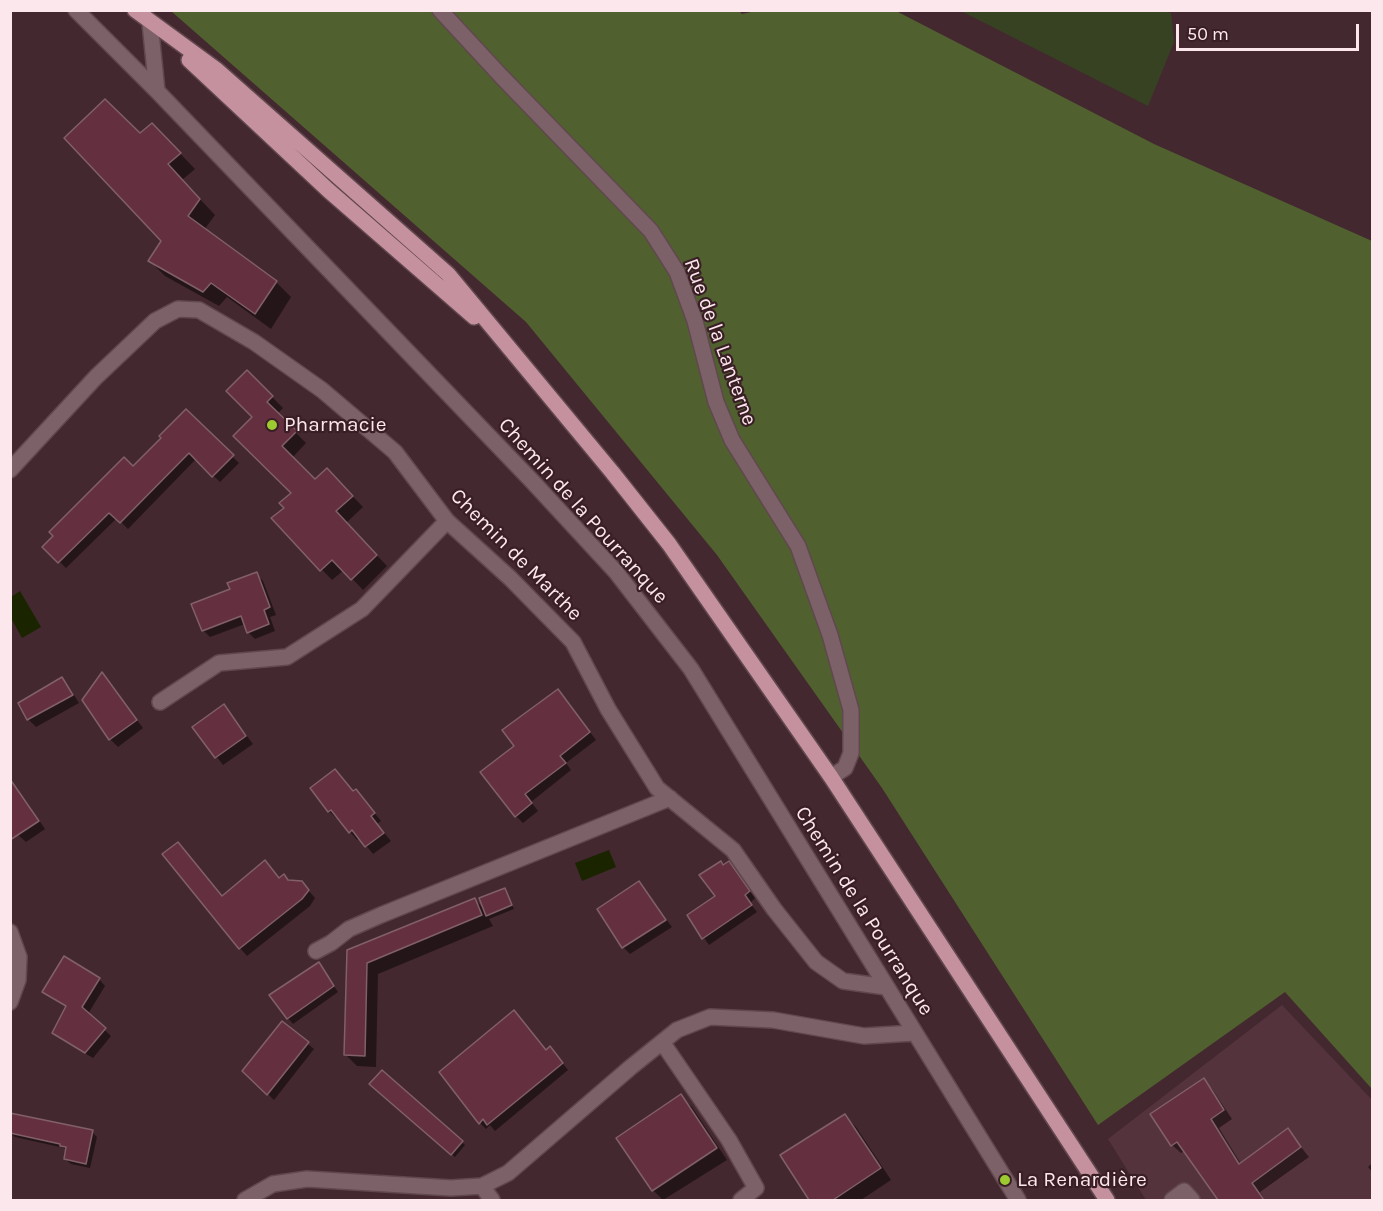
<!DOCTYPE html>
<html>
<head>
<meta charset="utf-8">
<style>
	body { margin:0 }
	#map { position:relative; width:1383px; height:1211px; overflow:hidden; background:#442830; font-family:Karla,sans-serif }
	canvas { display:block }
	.frame { position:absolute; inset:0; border:12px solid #fce8ec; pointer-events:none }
	.scale { position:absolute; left:1176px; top:24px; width:183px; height:27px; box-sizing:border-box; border:3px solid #fce8ec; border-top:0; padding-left:8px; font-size:18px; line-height:21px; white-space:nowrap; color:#fce8ec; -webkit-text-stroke:4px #3a1e26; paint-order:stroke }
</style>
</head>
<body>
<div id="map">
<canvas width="1383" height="1211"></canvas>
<div class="frame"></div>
<div class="scale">50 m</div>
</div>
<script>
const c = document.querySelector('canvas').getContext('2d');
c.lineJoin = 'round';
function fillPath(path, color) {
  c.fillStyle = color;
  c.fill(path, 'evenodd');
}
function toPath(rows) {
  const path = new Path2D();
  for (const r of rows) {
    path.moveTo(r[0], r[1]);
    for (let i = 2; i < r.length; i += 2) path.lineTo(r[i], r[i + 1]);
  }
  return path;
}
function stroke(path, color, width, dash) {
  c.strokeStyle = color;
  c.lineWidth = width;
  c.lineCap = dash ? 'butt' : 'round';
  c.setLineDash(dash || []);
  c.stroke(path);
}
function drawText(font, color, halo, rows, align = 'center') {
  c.font = font + ' Karla,sans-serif';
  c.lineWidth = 4.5;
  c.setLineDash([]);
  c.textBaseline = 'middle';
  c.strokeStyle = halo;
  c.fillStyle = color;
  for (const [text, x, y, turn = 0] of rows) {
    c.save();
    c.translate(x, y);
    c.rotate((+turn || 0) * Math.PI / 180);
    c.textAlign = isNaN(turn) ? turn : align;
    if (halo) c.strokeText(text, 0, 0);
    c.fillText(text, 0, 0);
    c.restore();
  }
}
const built = toPath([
	[1282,1005,1372,1100,1372,1200,1146,1200,1108,1139]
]);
const green = toPath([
	[961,11,1164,11,1171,13,1174,42,1148,106]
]);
const forest = toPath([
	[738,10,742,14,760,10,896,11,1154,144,1372,241,1372,1089,1285,992,1098,1125,882,788,717,555,526,322,171,11]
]);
const water = toPath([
	[20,591,41,627,22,638,11,618,11,597],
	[609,850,616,867,582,881,575,863]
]);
const shadow = toPath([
	[140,135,167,140,195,169,182,180,215,215,204,230,276,282,291,297,271,329,227,297,219,306,165,276,150,261,163,241],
	[247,372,283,408,277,414,306,443,292,458,315,481,338,481,363,507,346,523,387,566,363,590,344,570,332,580,273,519,286,508,293,493,254,417],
	[186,411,239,463,220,482,196,459,128,529,117,518,66,568,45,547,133,468],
	[256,574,263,581,276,615,270,617,275,631,255,639,248,632,245,624,210,637,203,630,232,590],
	[247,612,248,614,205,631,205,628],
	[103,675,143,728,118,747,110,739,84,700],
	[62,679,69,687,79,703,36,727,28,719,20,703],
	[558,691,596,740,566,763,571,770,531,802,538,811,523,823,516,816,517,746],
	[224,706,253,744,223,765,194,727],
	[335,771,354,793,363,799,381,821,377,824,391,841,373,854,360,838,357,840,350,832,338,817,336,818,329,811],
	[19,794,26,801,45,829,26,842,17,834],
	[728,863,755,898,750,903,757,912,709,945,689,916,717,896,724,866],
	[280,879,301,882,315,898,310,906,247,956,240,948,223,897],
	[639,883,672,927,630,954,623,947],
	[505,890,514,909,489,919,493,926,378,974,376,1067,357,1066,346,1055,349,951,475,900,486,911],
	[319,964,338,992,293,1024,288,1018],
	[99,979,105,986,88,1014,111,1036,93,1058,61,1039,54,1033,67,1007,51,998,44,991],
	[282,1023,314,1049,274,1100,244,1071],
	[546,1051,556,1055,568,1070,495,1131,490,1125,486,1129,480,1123,441,1072],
	[386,1075,465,1145,455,1157,371,1084],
	[1203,1080,1212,1089,1232,1119,1219,1128,1241,1164,1287,1130,1309,1157,1260,1192,1265,1200,1220,1200,1185,1151,1181,1153,1172,1145],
	[680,1096,692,1107,727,1160,663,1200,653,1190],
	[845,1116,856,1127,891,1180,861,1200,811,1200,783,1156],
	[92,1132,97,1137,90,1168,71,1164,65,1159,67,1151,64,1148,15,1137,10,1133],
	[1372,1163,1372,1172,1368,1167]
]);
const building = toPath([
	[105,99,140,133,152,123,181,153,168,164,200,199,188,216,277,281,255,314,211,283,203,292,148,261,161,241,64,138,105,99],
	[247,370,273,396,267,402,297,431,282,446,315,479,327,468,353,496,336,511,377,555,351,580,332,560,320,571,271,518,284,508,279,503,291,493,233,436,252,417,226,391,247,370],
	[186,409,234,455,212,477,189,453,120,523,109,513,58,563,42,547,53,536,49,532,124,457,133,466,161,438,159,436,186,409],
	[257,572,270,607,264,610,269,624,247,633,241,616,202,631,191,604,230,589,227,583,257,572],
	[102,672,137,720,109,740,82,700,102,672],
	[62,677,73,695,27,720,18,703,62,677],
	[558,689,590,732,560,756,566,763,525,794,532,803,515,817,480,772,514,746,502,730,558,689],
	[224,704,246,736,215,758,192,727,224,704],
	[335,769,353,791,356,789,375,813,371,816,384,833,365,847,352,830,349,833,331,810,328,812,310,788,335,769],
	[10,779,39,821,10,840,10,779],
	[178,842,222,896,265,860,279,878,284,874,288,880,302,881,309,890,302,899,239,949,162,854,178,842],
	[721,861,723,865,729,861,750,891,745,895,752,905,702,939,687,915,715,896,699,875,721,861],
	[639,881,666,920,622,948,597,909,639,881],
	[505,888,512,905,486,916,479,898,505,888],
	[475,898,482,915,367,963,365,1056,344,1055,347,950,475,898],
	[64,956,100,978,82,1007,106,1028,85,1053,52,1033,66,1006,42,992,64,956],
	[319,962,334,986,287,1019,269,995,319,962],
	[514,1010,546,1050,550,1046,563,1063,487,1125,483,1119,479,1124,439,1072,514,1010],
	[282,1021,309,1042,267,1095,242,1071,282,1021],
	[382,1070,463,1141,451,1155,369,1084,382,1070],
	[1204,1078,1224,1110,1211,1119,1239,1164,1288,1128,1301,1147,1252,1183,1264,1200,1218,1200,1177,1142,1171,1146,1150,1114,1204,1078],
	[681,1094,717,1148,652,1191,616,1138,681,1094],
	[10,1113,93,1130,86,1164,64,1159,66,1147,60,1146,60,1144,10,1133,10,1113],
	[845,1114,881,1168,833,1200,809,1200,780,1155,845,1114]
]);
const minor = toPath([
	[76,10,157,91,532,481,616,572,691,669,1018,1200],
	[440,10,501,76,651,231,677,272,695,321,716,402,732,440,798,546,830,635,851,710,851,753,845,768,831,777],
	[150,23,157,91],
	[10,470,96,377,155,321,178,309,199,310,254,342,322,390,395,452,447,521,510,578,573,642,608,709,657,788,733,850,774,909,816,962,843,981,886,987],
	[160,702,219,663,287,657,362,609,447,521],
	[10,932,19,957,18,980,10,1002],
	[316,951,331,943,349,929,381,915,670,798],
	[662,1042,729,1140,756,1188,741,1200],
	[482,1186,492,1200],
	[245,1200,273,1184,307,1179,451,1188,482,1186,508,1173,631,1067,677,1030,710,1017,773,1020,864,1036,914,1033],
	[1172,1200,1184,1191,1192,1200]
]);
const major = toPath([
	[135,10,217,70,448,274,612,472,669,544,831,777,1107,1200],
	[189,60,328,190,474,317]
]);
const markers = [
	[272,425,6,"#9dca30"],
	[1005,1180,6,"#9dca30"]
];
const streetNames = [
	["Rue de la Lanterne",720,342,70],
	["Chemin de la Pourranque",583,511,48],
	["Chemin de Marthe",516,555,45],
	["Chemin de la Pourranque",864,911,58]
];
const poiNames = [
	["Pharmacie",284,425],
	["La Renardière",1017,1180]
];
fillPath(built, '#55333c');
fillPath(green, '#374222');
fillPath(forest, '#50612f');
fillPath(water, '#1a2500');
fillPath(shadow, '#0007');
fillPath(building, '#64303f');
stroke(building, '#816068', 1.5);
stroke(minor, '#61474e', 18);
stroke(major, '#61474e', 18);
stroke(minor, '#7c6268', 15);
stroke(major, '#c5919e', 15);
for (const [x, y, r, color] of markers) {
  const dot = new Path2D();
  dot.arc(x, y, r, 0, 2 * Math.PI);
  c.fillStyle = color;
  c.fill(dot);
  stroke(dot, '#3a1e26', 2);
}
drawText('21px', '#fce8ec', '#3a1e26', streetNames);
drawText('21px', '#fce8ec', '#3a1e26', poiNames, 'left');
</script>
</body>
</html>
